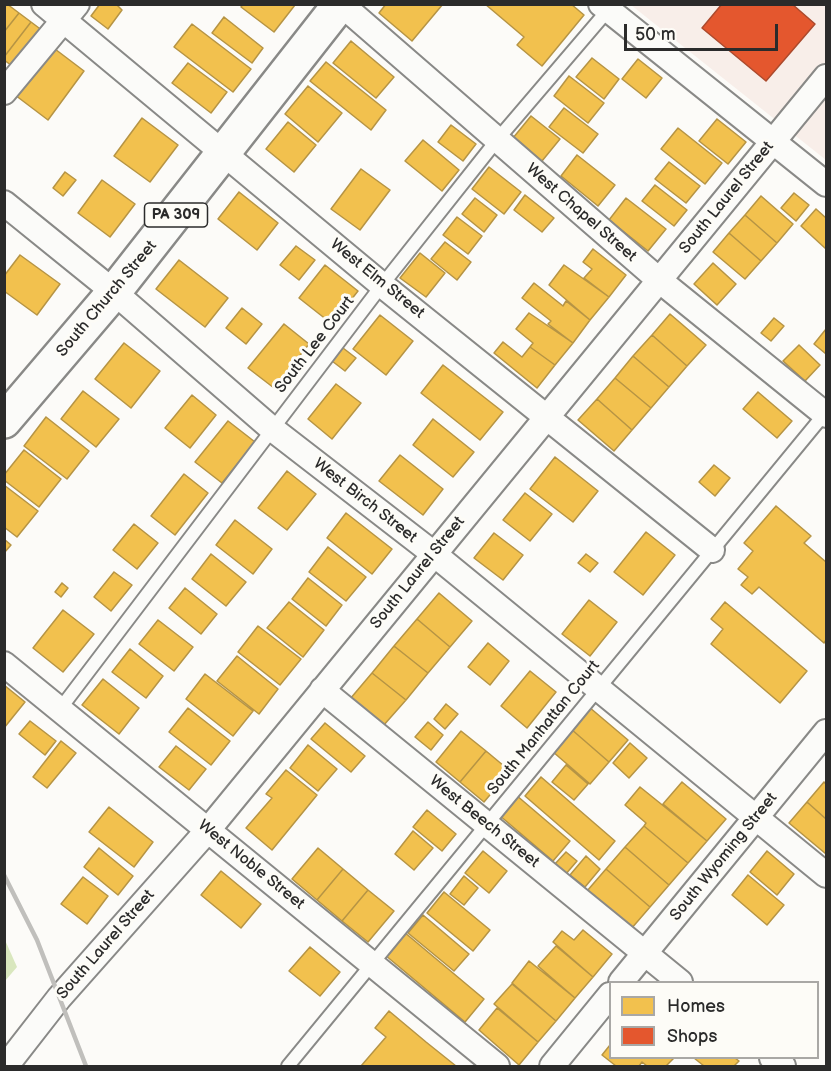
<!DOCTYPE html>
<html>
<head>
<meta charset="utf-8">
<style>
	body { margin:0 }
	#map { position:relative; width:831px; height:1071px; overflow:hidden; background:#fcfbf8; font-family:"Balsamiq Sans",sans-serif }
	canvas { display:block }
	.frame { position:absolute; inset:0; border:6px solid #2b2b2b; pointer-events:none }
	.legend { position:absolute; left:609px; top:981px; width:210px; height:78px; box-sizing:border-box; background:#fdfcf7; border:2px solid #a9a8a5; margin:0; padding:8px 10px; list-style:none; font-size:18px; color:#2b2b2b }
	.legend li { display:flex; align-items:center; gap:12px; height:30px }
	.legend b { width:30px; border:2px solid #a9a8a5 }
	.scale { position:absolute; left:624px; top:24px; width:154px; height:27px; box-sizing:border-box; border:3px solid #2b2b2b; border-top:0; padding-left:8px; font-size:18px; line-height:21px; white-space:nowrap; color:#2b2b2b; -webkit-text-stroke:4px #fdfcf7; paint-order:stroke }
</style>
</head>
<body>
<div id="map">
<canvas width="831" height="1071"></canvas>
<div class="frame"></div>
<ul class="legend">
<li><b style="height:16px;background:#f2c14e"></b>Homes</li>
<li><b style="height:16px;background:#e4572e"></b>Shops</li>
</ul>
<div class="scale">50 m</div>
</div>
<script>
const c = document.querySelector('canvas').getContext('2d');
c.lineJoin = 'round';
function fillPath(path, color) {
  c.fillStyle = color;
  c.fill(path, 'evenodd');
}
function toPath(rows) {
  const path = new Path2D();
  for (const r of rows) {
    path.moveTo(r[0], r[1]);
    for (let i = 2; i < r.length; i += 2) path.lineTo(r[i], r[i + 1]);
  }
  return path;
}
function stroke(path, color, width, dash) {
  c.strokeStyle = color;
  c.lineWidth = width;
  c.lineCap = dash ? 'butt' : 'round';
  c.setLineDash(dash || []);
  c.stroke(path);
}
function drawText(font, color, halo, rows, align = 'center') {
  c.font = font + ' "Balsamiq Sans",sans-serif';
  c.lineWidth = 6;
  c.setLineDash([]);
  c.textBaseline = 'middle';
  c.strokeStyle = halo;
  c.fillStyle = color;
  for (const [text, x, y, turn = 0] of rows) {
    c.save();
    c.translate(x, y);
    c.rotate((+turn || 0) * Math.PI / 180);
    c.textAlign = isNaN(turn) ? turn : align;
    if (halo) c.strokeText(text, 0, 0);
    c.fillText(text, 0, 0);
    c.restore();
  }
}
const built = toPath([
	[631,5,826,5,826,160]
]);
const green = toPath([
	[5,940,17,967,5,981,4,981]
]);
const homes = toPath([
	[7,4,19,13,4,32,4,8,7,4],
	[100,4,116,4,122,10,108,29,91,16,100,4],
	[243,4,294,4,295,5,274,32,241,7,243,4],
	[386,4,443,4,412,41,379,13,386,4],
	[485,4,571,4,584,15,542,66,517,45,524,37,485,4],
	[19,13,31,22,4,57,4,32,19,13],
	[224,17,263,48,252,63,212,33,224,17],
	[31,22,43,31,15,68,4,60,4,57,31,22],
	[192,24,251,69,233,92,174,47,192,24],
	[351,41,394,77,376,98,333,63,351,41],
	[51,46,84,71,48,120,15,95,51,46],
	[592,58,619,79,604,99,576,77,592,58],
	[638,59,662,78,646,98,622,79,638,59],
	[326,62,386,110,371,130,310,81,326,62],
	[188,63,227,92,211,113,172,83,188,63],
	[569,76,604,103,588,123,554,96,569,76],
	[308,86,342,113,318,142,285,114,308,86],
	[564,108,598,134,583,153,549,127,564,108],
	[531,116,560,139,542,161,513,138,531,116],
	[142,118,178,145,150,182,114,156,142,118],
	[717,119,746,142,728,164,699,141,717,119],
	[288,122,316,145,294,172,266,149,288,122],
	[451,125,476,144,463,161,438,142,451,125],
	[678,128,722,163,705,184,661,149,678,128],
	[423,140,459,170,442,191,405,161,423,140],
	[577,155,615,185,598,206,561,176,577,155],
	[669,162,700,186,686,203,655,179,669,162],
	[489,167,521,192,504,214,472,189,489,167],
	[361,169,390,190,360,230,331,209,361,169],
	[65,172,76,180,63,196,53,188,65,172],
	[102,180,135,204,110,237,78,213,102,180],
	[655,185,687,210,674,226,642,201,655,185],
	[239,192,278,223,257,250,218,219,239,192],
	[794,193,809,205,796,221,781,208,794,193],
	[525,195,554,218,542,232,514,210,525,195],
	[761,196,793,224,777,243,745,215,761,196],
	[475,198,497,215,484,232,462,214,475,198],
	[626,198,666,229,648,251,609,220,626,198],
	[816,209,826,218,826,249,801,226,816,209],
	[745,215,777,243,761,261,729,233,745,215],
	[457,217,482,236,468,254,443,235,457,217],
	[729,233,761,261,745,279,713,252,729,233],
	[445,242,471,262,457,280,431,259,445,242],
	[296,246,315,260,299,280,280,265,296,246],
	[593,249,626,275,609,297,584,278,592,269,583,262,593,249],
	[420,253,445,273,426,297,400,278,420,253],
	[20,255,60,284,37,315,4,291,4,276,20,255],
	[179,260,228,298,205,327,156,289,179,260],
	[713,263,736,284,717,305,694,284,713,263],
	[325,265,358,291,332,324,299,298,325,265],
	[564,265,609,297,590,320,549,285,564,265],
	[534,283,563,306,566,301,590,320,573,343,548,324,551,321,522,298,534,283],
	[242,308,262,324,246,344,226,328,242,308],
	[529,313,573,343,555,365,530,347,533,343,516,329,529,313],
	[670,314,706,345,687,366,652,335,670,314],
	[380,315,413,341,386,375,353,349,380,315],
	[774,318,784,326,771,341,761,333,774,318],
	[284,324,309,344,274,388,248,368,284,324],
	[826,329,826,354,814,344,826,329],
	[652,335,687,366,669,387,633,356,652,335],
	[503,342,522,357,530,347,555,365,537,388,494,353,503,342],
	[124,343,160,371,131,408,95,379,124,343],
	[799,345,820,365,805,381,783,361,799,345],
	[343,348,356,358,345,371,332,361,343,348],
	[633,356,669,387,651,408,615,378,633,356],
	[443,365,503,412,480,440,421,393,443,365],
	[615,378,651,408,632,430,597,399,615,378],
	[336,384,361,403,332,439,308,419,336,384],
	[83,391,119,419,96,447,61,419,83,391],
	[758,392,792,421,777,438,743,409,758,392],
	[192,395,216,415,190,448,165,428,192,395],
	[597,399,632,430,614,451,578,420,597,399],
	[46,417,89,451,67,479,24,446,46,417],
	[433,419,474,452,453,477,413,445,433,419],
	[228,421,255,442,222,483,195,462,228,421],
	[24,450,61,479,39,507,4,480,4,475,24,450],
	[400,455,443,489,423,515,379,481,400,455],
	[555,457,598,491,573,522,530,489,555,457],
	[714,465,730,478,715,496,699,482,714,465],
	[287,471,316,494,287,530,258,508,287,471],
	[184,474,208,493,175,535,151,516,184,474],
	[4,485,38,511,17,537,4,527,4,485],
	[525,493,552,514,530,541,503,520,525,493],
	[776,506,811,536,804,543,826,562,826,640,824,643,759,587,752,594,741,585,748,577,738,569,753,551,744,543,776,506],
	[346,513,392,549,372,574,327,538,346,513],
	[235,520,272,549,253,574,216,545,235,520],
	[134,524,158,543,137,569,113,550,134,524],
	[646,532,675,555,643,595,614,572,646,532],
	[494,533,523,555,503,580,474,558,494,533],
	[4,539,11,545,4,553,4,539],
	[328,547,366,577,346,601,309,572,328,547],
	[211,554,246,582,226,606,192,579,211,554],
	[586,554,598,563,590,572,578,563,586,554],
	[114,572,132,585,111,611,94,597,114,572],
	[308,578,342,605,326,626,292,599,308,578],
	[62,583,68,588,61,597,55,592,62,583],
	[185,588,217,614,201,634,169,608,185,588],
	[439,593,472,621,450,647,417,619,439,593],
	[589,600,617,622,590,656,562,634,589,600],
	[289,602,324,630,303,657,267,628,289,602],
	[725,602,807,671,780,703,711,644,723,629,711,619,725,602],
	[63,610,94,634,63,672,33,648,63,610],
	[417,619,450,647,428,673,394,646,417,619],
	[158,620,193,647,174,671,139,644,158,620],
	[258,626,301,659,280,685,238,652,258,626],
	[488,643,509,661,490,685,468,667,488,643],
	[394,646,428,673,406,700,372,673,394,646],
	[130,649,163,676,146,698,112,672,130,649],
	[237,656,278,689,259,714,217,681,237,656],
	[530,671,556,692,527,728,501,706,530,671],
	[372,673,406,700,383,726,350,699,372,673],
	[205,674,253,711,233,736,186,699,205,674],
	[103,679,139,708,119,734,82,705,103,679],
	[4,685,25,702,4,728,4,685],
	[446,704,458,714,445,729,434,719,446,704],
	[589,707,628,740,609,762,571,729,589,707],
	[188,708,230,741,211,765,169,732,188,708],
	[30,721,56,741,45,755,19,734,30,721],
	[428,722,443,735,431,750,415,737,428,722],
	[325,723,365,756,351,772,311,739,325,723],
	[571,729,609,762,590,784,552,751,571,729],
	[461,731,486,751,460,782,436,762,461,731],
	[61,741,76,753,47,788,33,777,61,741],
	[630,743,647,758,629,778,613,763,630,743],
	[308,745,337,769,318,791,290,768,308,745],
	[176,746,206,769,189,790,159,767,176,746],
	[486,751,510,771,484,802,460,782,486,751],
	[566,765,588,784,574,800,552,782,566,765],
	[286,770,317,795,272,850,246,828,272,798,266,794,286,770],
	[541,777,615,841,599,860,525,796,541,777],
	[682,782,726,819,707,841,663,804,682,782],
	[824,782,826,784,826,819,807,802,824,782],
	[640,787,707,841,688,863,644,826,646,823,625,805,640,787],
	[516,795,570,841,553,861,499,815,516,795],
	[807,802,826,819,826,854,789,823,807,802],
	[109,807,153,842,134,867,89,832,109,807],
	[427,810,456,834,442,851,413,827,427,810],
	[644,826,688,863,669,885,625,847,644,826],
	[413,831,433,848,414,870,395,854,413,831],
	[625,847,669,885,650,907,606,869,625,847],
	[99,848,133,876,118,895,84,867,99,848],
	[318,848,343,869,317,900,292,879,318,848],
	[483,851,507,871,489,893,465,873,483,851],
	[767,851,794,874,777,895,750,872,767,851],
	[566,852,577,861,565,875,554,865,566,852],
	[586,856,600,869,585,887,570,875,586,856],
	[343,869,368,890,342,921,317,900,343,869],
	[606,869,650,907,631,929,587,891,606,869],
	[221,871,261,904,241,928,201,895,221,871],
	[748,875,784,905,767,925,732,895,748,875],
	[464,876,478,888,464,905,450,894,464,876],
	[83,877,108,896,87,924,61,904,83,877],
	[368,890,394,911,368,942,342,921,368,890],
	[444,892,490,930,473,951,427,913,444,892],
	[423,915,469,954,454,971,408,933,423,915],
	[583,930,612,954,593,977,553,942,562,931,574,940,583,930],
	[404,932,484,999,465,1022,385,955,404,932],
	[556,946,593,977,575,998,538,966,556,946],
	[310,947,340,972,320,996,289,971,310,947],
	[529,961,575,998,556,1021,512,983,529,961],
	[512,984,556,1021,538,1042,494,1004,512,984],
	[497,1008,538,1042,519,1065,479,1030,497,1008],
	[389,1011,426,1042,456,1066,361,1066,386,1037,375,1028,389,1011],
	[610,1045,610,1058,674,1058,666,1066,647,1066,642,1062,639,1066,616,1066,602,1055,610,1045],
	[694,1058,735,1058,739,1061,734,1066,704,1066,694,1058]
]);
const shops = toPath([
	[722,4,792,4,815,24,766,81,702,28,722,4]
]);
const lane = toPath([
	[60,709,382,285,497,140,608,10],
	[288,1066,826,412]
]);
const street = toPath([
	[44,4,382,285,712,550],
	[341,4,659,280,826,415],
	[601,4,826,184],
	[4,92,77,4],
	[4,203,114,292,271,428,434,554,826,875],
	[4,664,497,1066],
	[322,690,680,982],
	[621,982,826,732],
	[772,1058,783,1066],
	[6,1066,59,998,208,830,826,77],
	[552,1066,610,995]
]);
const highway = toPath([
	[4,421,114,292,340,4]
]);
const rail = toPath([
	[4,875,37,940,86,1066]
]);
const shields = [
	[176,215,63]
];
const shieldNames = [
	["PA 309",176,215]
];
const streetNames = [
	["South Laurel Street",727,198,-51],
	["West Chapel Street",581,213,41],
	["West Elm Street",377,279,39],
	["South Church Street",107,299,-50],
	["South Lee Court",315,345,-52],
	["West Birch Street",365,501,38],
	["South Laurel Street",418,573,-51],
	["South Manhattan Court",544,728,-51],
	["West Beech Street",484,822,39],
	["South Wyoming Street",724,857,-51],
	["West Noble Street",251,865,39],
	["South Laurel Street",106,945,-49]
];
fillPath(built, '#f8eee9');
fillPath(green, '#d9e7be');
fillPath(homes, '#f2c14e');
stroke(homes, '#b69444', 1.5);
fillPath(shops, '#e4572e');
stroke(shops, '#ac4a2d', 1.5);
stroke(lane, '#898987', 16);
stroke(street, '#898987', 28);
stroke(highway, '#898987', 38);
stroke(lane, '#fbfbf9', 12);
stroke(street, '#fbfbf9', 24);
stroke(highway, '#fbfbf9', 33);
stroke(rail, '#c0bfbc', 4.5);
for (const [x, y, w] of shields) {
  const box = new Path2D();
  box.roundRect(x - w / 2, y - 12, w, 24, 4.5);
  c.fillStyle = '#fdfcf7';
  c.fill(box);
  stroke(box, '#2b2b2b', 1.5);
}
drawText('bold 15px', '#2b2b2b', null, shieldNames);
drawText('16px', '#2b2b2b', '#fdfcf7', streetNames);
</script>
</body>
</html>
